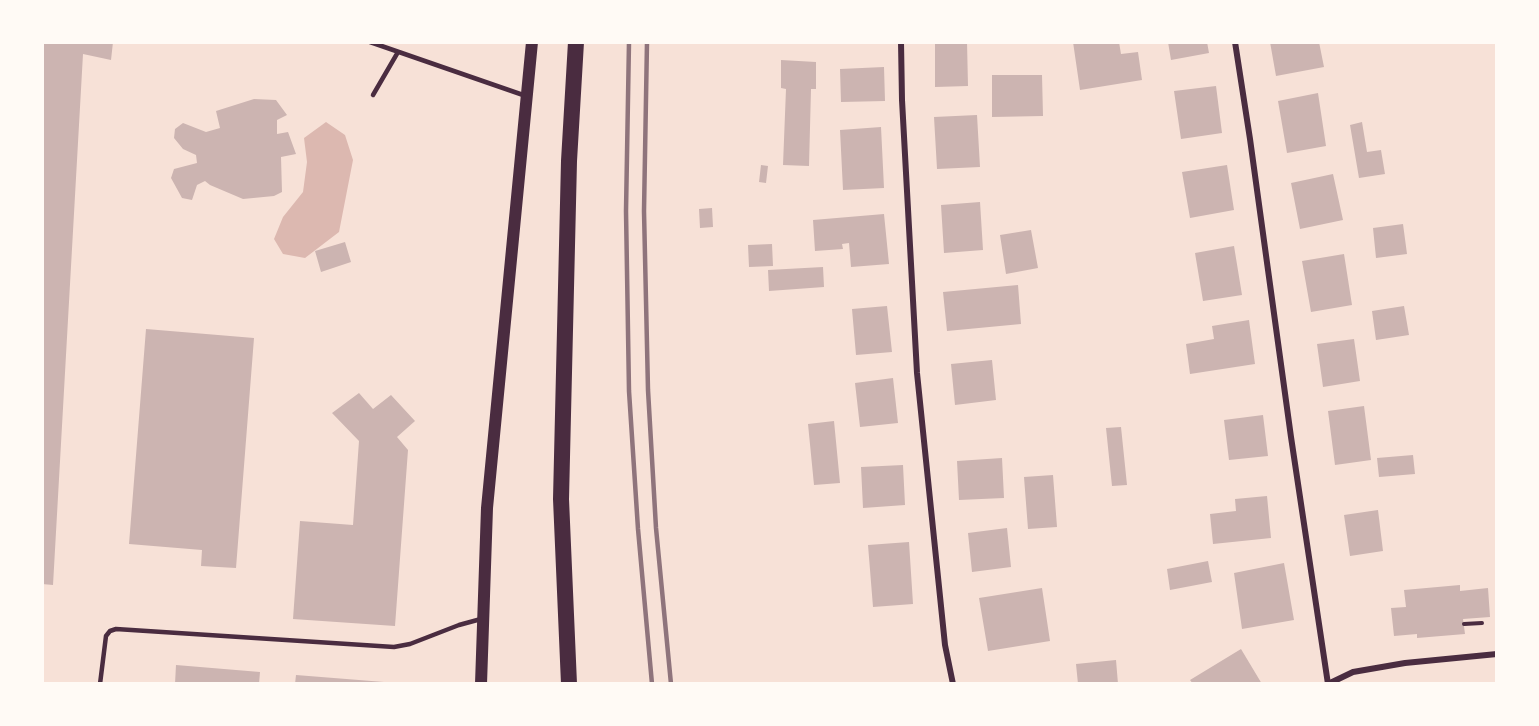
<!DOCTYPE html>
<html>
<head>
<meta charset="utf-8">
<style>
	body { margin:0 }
	#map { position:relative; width:1539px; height:726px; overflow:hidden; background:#f7e1d7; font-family:Arial,sans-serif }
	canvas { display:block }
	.frame { position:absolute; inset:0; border:44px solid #fffaf5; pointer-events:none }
</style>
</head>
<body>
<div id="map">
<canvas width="1539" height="726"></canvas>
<div class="frame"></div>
</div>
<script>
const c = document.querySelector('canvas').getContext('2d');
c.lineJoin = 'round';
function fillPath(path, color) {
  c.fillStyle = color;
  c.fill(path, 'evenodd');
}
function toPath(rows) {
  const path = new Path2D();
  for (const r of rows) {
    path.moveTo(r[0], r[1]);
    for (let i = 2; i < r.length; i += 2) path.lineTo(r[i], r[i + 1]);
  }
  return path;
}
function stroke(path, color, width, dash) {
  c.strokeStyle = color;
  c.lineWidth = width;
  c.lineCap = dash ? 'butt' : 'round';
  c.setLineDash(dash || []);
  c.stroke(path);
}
const water = toPath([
	[326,122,345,135,353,160,339,232,305,258,283,254,274,239,283,217,303,192,307,162,304,138]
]);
const building = toPath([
	[42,42,113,42,111,60,83,54,53,585,42,584],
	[935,42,967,42,968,86,935,87],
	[1073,42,1119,42,1121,54,1138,52,1142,80,1080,90],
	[1168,42,1207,42,1209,53,1171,60],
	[1270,42,1319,42,1324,67,1276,76],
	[781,60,816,62,816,89,811,89,809,166,783,165,786,89,781,88],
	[884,67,885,101,841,102,840,69],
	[992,75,1042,75,1043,116,992,117],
	[1216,86,1222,133,1181,139,1174,91],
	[1318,93,1326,146,1287,153,1278,101],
	[254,99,276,100,287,115,277,120,277,134,288,132,296,154,281,157,282,192,274,196,243,199,210,185,205,181,197,185,192,200,182,198,171,178,174,169,197,163,196,155,183,149,174,138,175,129,183,123,206,132,220,128,216,111],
	[977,115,980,167,937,169,934,117],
	[1362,122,1367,152,1381,150,1385,174,1359,178,1350,125],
	[881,127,884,188,843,190,840,130],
	[761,165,768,166,766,183,759,182],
	[1227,165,1234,210,1190,218,1182,172],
	[1333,174,1343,220,1300,229,1291,183],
	[980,202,983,250,944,253,941,205],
	[712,208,713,227,700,228,699,209],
	[884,214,889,264,851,267,849,243,842,244,843,249,815,251,813,220],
	[1403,224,1407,254,1376,258,1373,228],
	[1031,230,1038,268,1006,274,1000,235],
	[345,242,351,262,321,272,315,251],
	[772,244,773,266,749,267,748,245],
	[1234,246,1242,295,1203,301,1195,253],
	[1344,254,1352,305,1311,312,1302,261],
	[823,267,824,287,769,291,768,270],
	[1018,285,1021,324,947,331,943,292],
	[887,306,892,352,856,355,852,309],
	[1404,306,1409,335,1376,340,1372,311],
	[1249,320,1255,364,1190,374,1186,344,1214,339,1212,326],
	[146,329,254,338,236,568,201,566,202,550,129,544],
	[1354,339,1360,381,1323,387,1317,344],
	[992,360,996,400,955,405,951,364],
	[893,378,898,423,860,427,855,383],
	[359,393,373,409,391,395,415,421,397,437,408,450,395,626,293,619,300,521,353,525,359,441,332,413],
	[1364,406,1371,460,1335,465,1328,411],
	[1263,415,1268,456,1229,460,1224,420],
	[834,421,840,483,814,485,808,424],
	[1121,427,1127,485,1112,486,1106,428],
	[1413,455,1415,474,1379,477,1377,458],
	[1002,458,1004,498,959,500,957,461],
	[903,465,905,505,863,508,861,467],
	[1053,475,1057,527,1028,529,1024,477],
	[1267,496,1271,538,1213,544,1210,514,1236,511,1235,499],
	[1378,510,1383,551,1350,556,1344,515],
	[1007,528,1011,567,972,572,968,533],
	[909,542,913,604,873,607,868,545],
	[1208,561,1212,582,1170,590,1167,569],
	[1284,563,1294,620,1242,629,1234,573],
	[1460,585,1460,591,1488,588,1490,617,1463,619,1465,634,1417,638,1417,634,1394,636,1391,608,1406,607,1404,590],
	[1042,588,1050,641,988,651,979,598],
	[1241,649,1262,684,1193,684,1190,680],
	[1116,660,1118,684,1078,684,1076,664],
	[176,665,260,672,259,684,175,684],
	[296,675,384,682,384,684,295,684]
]);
const path = toPath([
	[1464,624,1482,623]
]);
const service = toPath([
	[370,42,526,96],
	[373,95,398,52],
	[100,684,106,636,110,631,116,629,394,647,410,644,459,625,481,619]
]);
const minor = toPath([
	[901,42,902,100,917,373,945,645,953,684],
	[1235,42,1250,139,1291,437,1328,684],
	[1328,684,1353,672,1405,663,1497,654]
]);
const secondary = toPath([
	[481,684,487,508,532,42]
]);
const trunk = toPath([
	[569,684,561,499,569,161,576,42]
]);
const rail = toPath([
	[629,42,626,211,629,391,638,529,652,684],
	[647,42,644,211,648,390,656,528,671,684]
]);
fillPath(water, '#dcb8b0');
fillPath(building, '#ccb4b1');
stroke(path, '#4a2c40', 4);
stroke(service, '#4a2c40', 4.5);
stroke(minor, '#4a2c40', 6);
stroke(secondary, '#4a2c40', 12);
stroke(trunk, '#4a2c40', 16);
stroke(rail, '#8f747c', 4.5);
</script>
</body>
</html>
